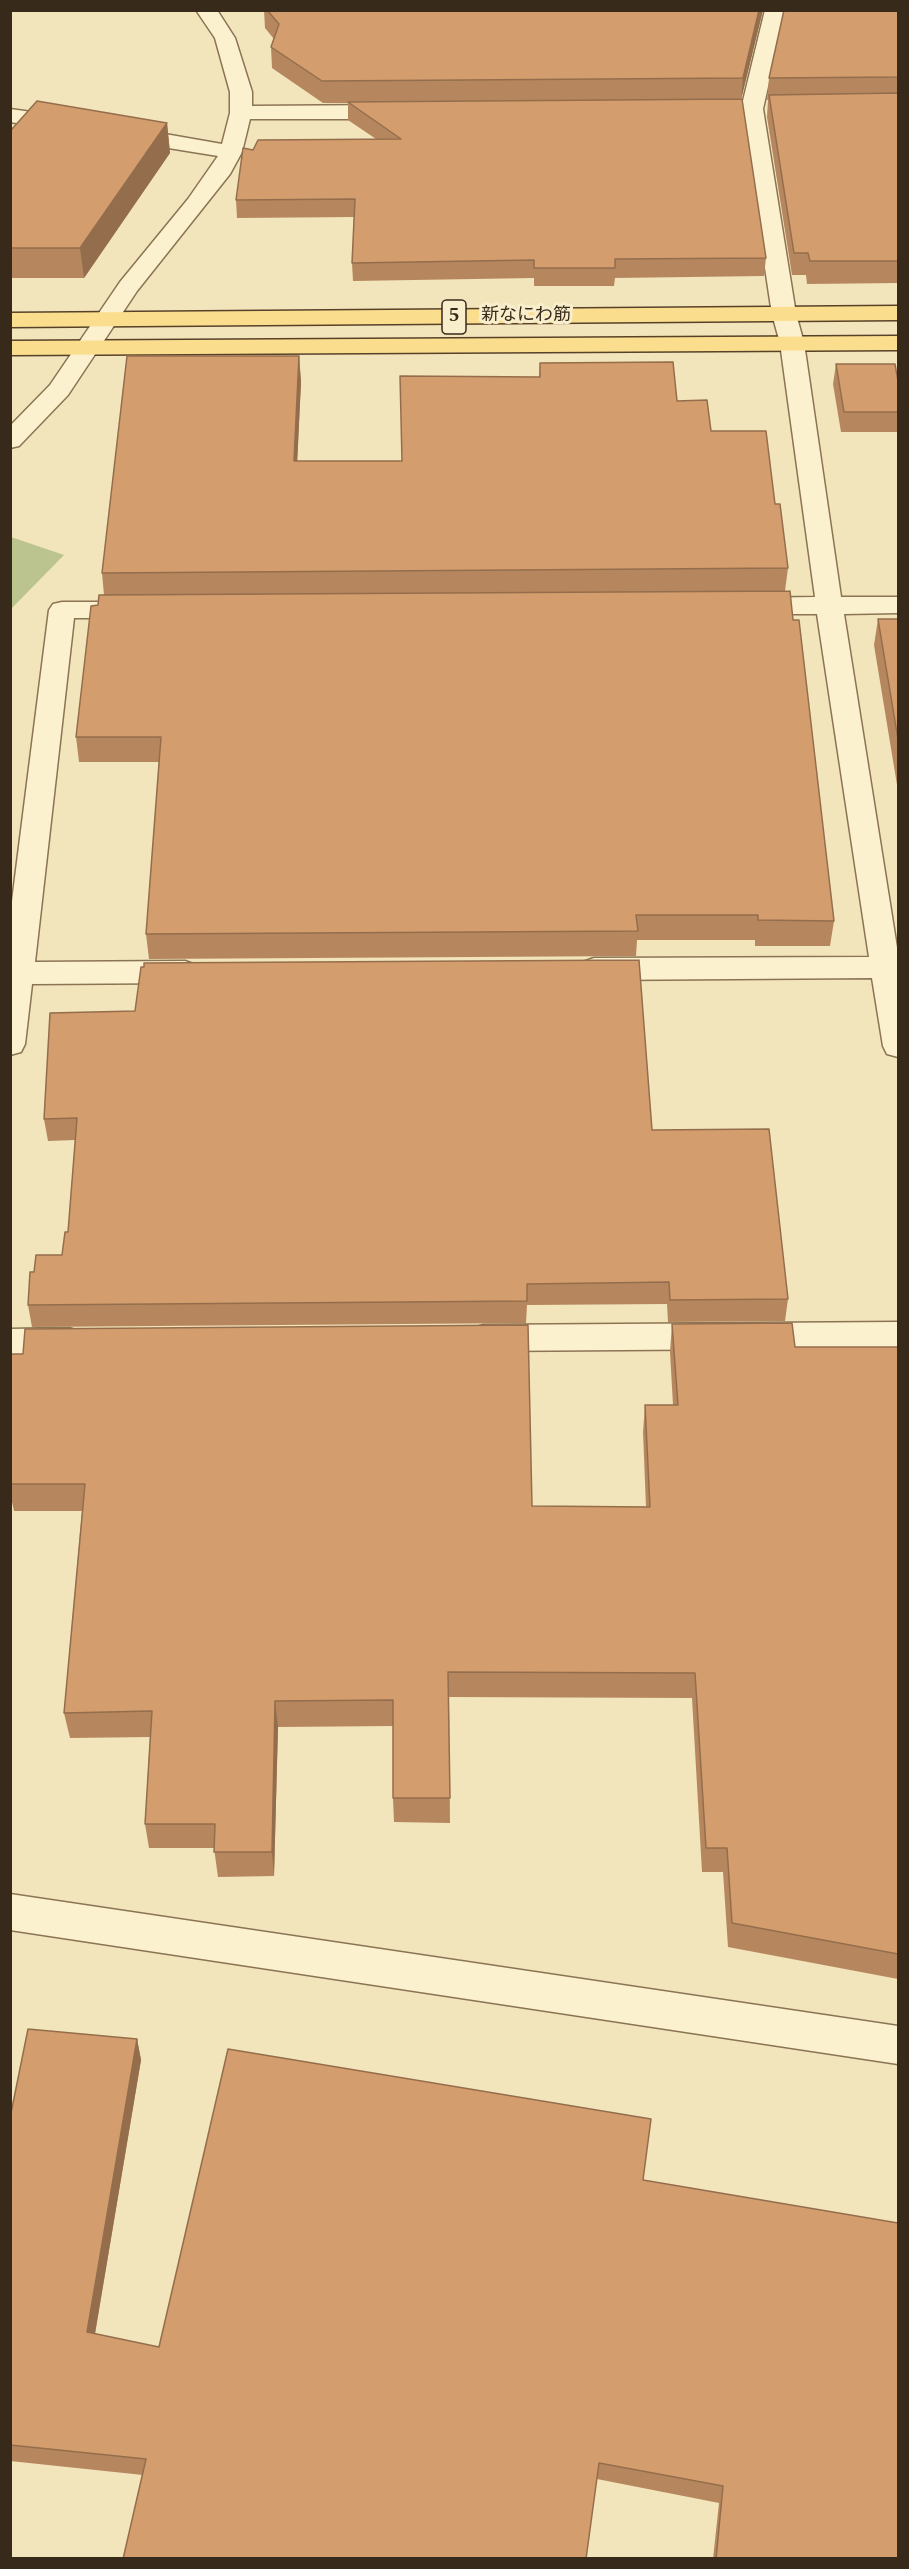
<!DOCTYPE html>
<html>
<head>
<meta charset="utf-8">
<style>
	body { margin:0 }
	#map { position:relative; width:909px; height:2569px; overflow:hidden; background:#f2e4bb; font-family:Spectral,serif }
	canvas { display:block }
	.frame { position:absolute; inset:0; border:12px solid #382a1a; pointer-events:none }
</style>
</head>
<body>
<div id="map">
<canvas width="909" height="2569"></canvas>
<div class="frame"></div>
</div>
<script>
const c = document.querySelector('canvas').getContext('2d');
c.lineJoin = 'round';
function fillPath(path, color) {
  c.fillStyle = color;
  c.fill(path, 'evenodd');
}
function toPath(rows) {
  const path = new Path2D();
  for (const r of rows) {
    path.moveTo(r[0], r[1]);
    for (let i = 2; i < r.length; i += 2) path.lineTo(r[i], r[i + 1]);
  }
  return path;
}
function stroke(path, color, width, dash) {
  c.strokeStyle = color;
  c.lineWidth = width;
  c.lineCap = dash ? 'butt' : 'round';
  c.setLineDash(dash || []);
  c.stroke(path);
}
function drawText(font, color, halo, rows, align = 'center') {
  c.font = font + ' Spectral,"Noto Sans JP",serif';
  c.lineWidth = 6;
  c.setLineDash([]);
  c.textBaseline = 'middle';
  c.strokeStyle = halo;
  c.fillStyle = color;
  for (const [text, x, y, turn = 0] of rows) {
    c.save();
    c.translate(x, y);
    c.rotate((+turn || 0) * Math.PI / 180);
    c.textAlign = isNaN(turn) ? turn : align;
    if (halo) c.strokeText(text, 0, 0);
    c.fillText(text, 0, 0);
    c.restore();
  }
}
const cemetery = toPath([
	[11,537,64,555,11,609,10,537]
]);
const minor = toPath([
	[196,10,217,10,235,38,252,92,252,106,392,105,400,107,403,112,400,117,392,119,250,119,242,152,230,174,137,291,68,395,19,446,10,448,10,426,50,385,120,282,188,199,218,156,125,141,117,139,114,134,117,129,125,127,222,144,230,113,230,92,215,38,196,10],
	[765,10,785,10,763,109,796,314,804,343,841,597,898,597,898,613,844,614,898,954,898,1057,887,1054,883,1046,872,978,594,980,583,976,579,969,583,962,594,958,869,957,817,614,747,614,738,612,734,606,738,600,747,598,815,597,780,343,772,314,741,109,765,10],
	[10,109,68,117,76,119,79,124,76,129,68,131,10,122,10,109],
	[62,602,135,602,144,604,148,610,144,616,135,618,74,618,35,962,185,961,196,965,200,972,196,979,185,983,32,984,25,1044,21,1052,10,1055,10,917,49,610,53,604,62,602],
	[898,1322,898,1348,483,1351,471,1347,466,1338,471,1329,483,1325,898,1322],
	[69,1328,81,1332,86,1341,81,1350,69,1354,10,1355,10,1329,69,1328],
	[10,1894,898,2026,898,2064,10,1930,10,1894]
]);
const major = toPath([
	[898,306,898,320,10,327,10,313,898,306],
	[898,336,898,350,10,355,10,341,898,336]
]);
const wall = toPath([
	[264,10,763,10,741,99,766,258,764,276,615,278,614,286,534,286,534,278,353,281,352,263,354,217,237,218,236,200,253,150,376,139,348,120,348,103,323,103,272,68,271,47,274,39,265,28],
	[898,10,898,283,807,284,806,275,792,275,767,117,768,100,767,100,769,78],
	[167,123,170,153,84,278,10,278,10,129],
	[299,356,301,382,297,461,402,461,539,377,540,363,677,401,711,431,775,504,788,568,785,591,793,620,834,921,830,946,755,946,755,940,637,940,636,956,149,959,146,934,159,762,79,762,76,737,98,605,104,595,102,573],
	[836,364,898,381,898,432,841,432,833,384],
	[878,619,898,619,898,791,874,645],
	[50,1013,652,1130,788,1299,785,1321,668,1322,667,1304,527,1305,526,1323,32,1327,28,1305,34,1272,62,1255,68,1232,75,1140,48,1141,44,1119],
	[672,1324,795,1347,898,1347,898,1979,728,1947,723,1872,702,1872,692,1698,449,1697,450,1823,394,1822,393,1798,393,1726,278,1727,274,1876,218,1877,214,1848,149,1848,145,1824,150,1737,70,1738,64,1713,82,1511,14,1511,10,1493,10,1354,532,1506,646,1507,643,1432,645,1405,673,1405,670,1352],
	[137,2039,141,2060,95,2334,159,2347,643,2180,898,2559,713,2559,719,2503,597,2479,143,2475,10,2461,10,2118]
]);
const shadedWall = toPath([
	[759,10,763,10,741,100,743,78],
	[167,123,170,153,84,278,80,248],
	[299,356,301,382,296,488,294,461],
	[275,1701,278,1727,274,1876,272,1852],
	[137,2039,141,2060,92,2351,87,2332]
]);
const building = toPath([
	[267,10,759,10,743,78,322,81,271,47,279,24,267,10],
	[784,10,898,10,898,77,769,78,784,10],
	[898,93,898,261,810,261,808,253,794,253,769,95,898,93],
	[742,99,766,258,615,259,615,268,534,268,534,260,352,263,355,199,236,200,243,148,253,150,258,140,401,139,348,102,742,99],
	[37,101,167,123,80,248,10,248,10,129,12,129,37,101],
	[127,356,299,356,294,461,402,461,400,376,540,377,540,363,673,362,677,401,707,400,711,431,766,431,775,504,780,504,788,568,102,573,127,356],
	[836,364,895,364,898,381,898,412,844,412,836,364],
	[790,591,793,620,799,620,834,921,758,920,758,915,636,915,638,931,146,934,161,737,76,737,91,606,98,605,99,595,790,591],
	[878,619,898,619,898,739,878,619],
	[639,960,652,1130,769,1129,788,1299,670,1300,669,1282,527,1284,527,1301,28,1305,30,1272,34,1272,36,1255,62,1255,65,1232,68,1232,77,1118,44,1119,50,1013,135,1011,141,967,144,967,144,963,639,960],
	[792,1323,795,1347,898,1347,898,1954,732,1923,727,1848,706,1848,695,1673,448,1672,450,1798,393,1798,393,1700,275,1701,272,1852,214,1852,215,1824,145,1824,152,1711,64,1713,85,1484,10,1484,10,1354,23,1354,25,1329,528,1325,532,1506,650,1507,645,1405,678,1405,672,1324,792,1323],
	[28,2029,137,2039,87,2332,159,2347,228,2049,651,2119,643,2180,898,2223,898,2559,716,2559,723,2486,599,2463,586,2559,123,2559,146,2459,10,2445,10,2118,28,2029]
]);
const farStreetnames = [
	["新なにわ筋",526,316]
];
const shields = [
	[454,317,24]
];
const shieldNames = [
	["5",454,317]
];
fillPath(cemetery, '#bbc48f');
stroke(minor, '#8b7454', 3);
stroke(major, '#574129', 3);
fillPath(minor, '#fcf1cf');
fillPath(major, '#fade8e');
fillPath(wall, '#b6875e');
fillPath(shadedWall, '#946e4c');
fillPath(building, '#d49d6d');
stroke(building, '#946e4c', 1.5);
drawText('18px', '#382a1a', '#f9eecc', farStreetnames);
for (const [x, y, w] of shields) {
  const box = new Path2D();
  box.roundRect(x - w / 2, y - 17, w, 34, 4.5);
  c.fillStyle = '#f9eecc';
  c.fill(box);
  stroke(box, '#382a1a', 1.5);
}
drawText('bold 20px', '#382a1a', null, shieldNames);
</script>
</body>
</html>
